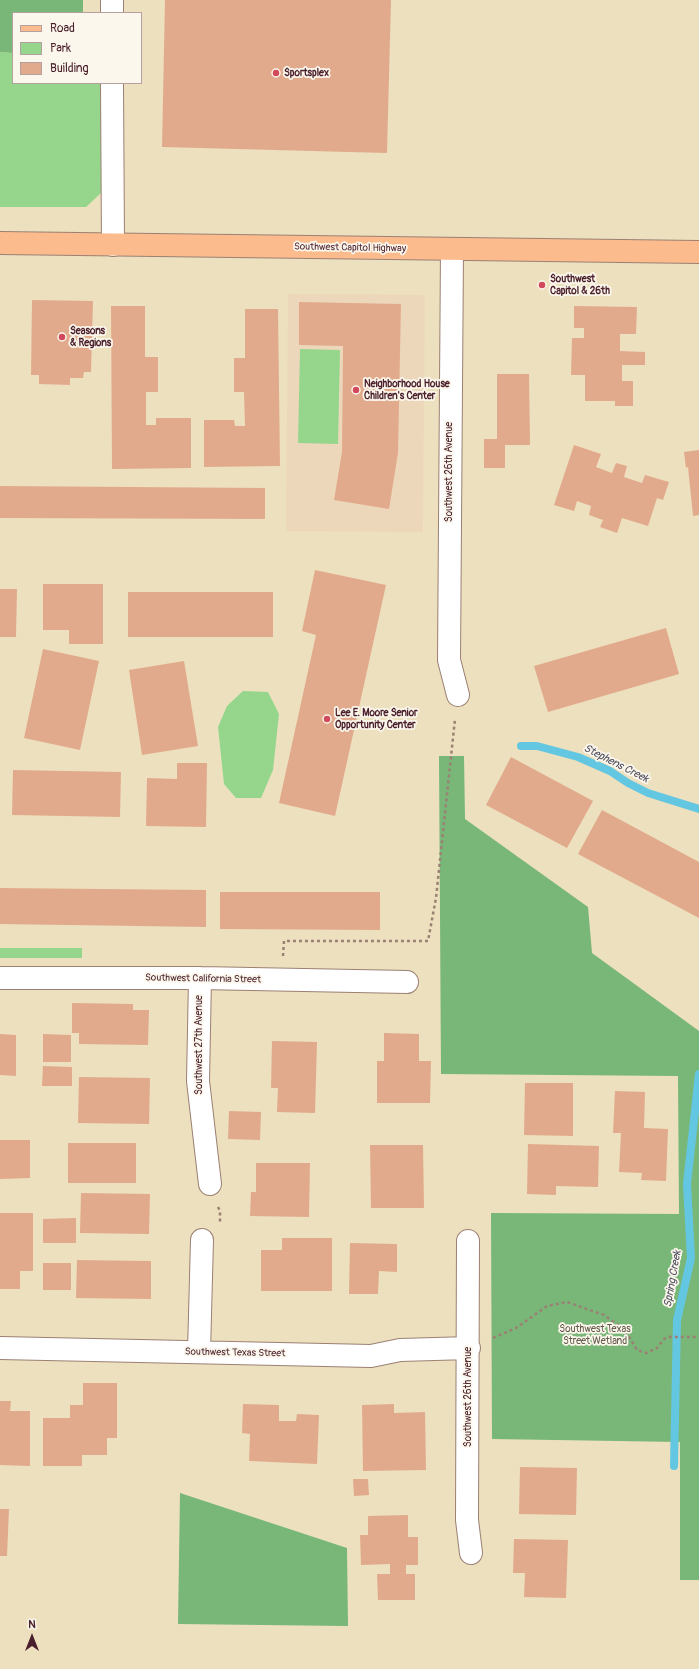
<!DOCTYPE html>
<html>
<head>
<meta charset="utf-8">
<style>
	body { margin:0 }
	#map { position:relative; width:699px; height:1669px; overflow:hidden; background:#ece0be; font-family:Pangolin,sans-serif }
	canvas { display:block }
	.legend { position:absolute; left:12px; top:12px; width:130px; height:72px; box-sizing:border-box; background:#fbf7ec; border:1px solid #b4a19f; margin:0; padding:5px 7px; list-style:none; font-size:12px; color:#4a1f2b }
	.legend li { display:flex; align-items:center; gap:8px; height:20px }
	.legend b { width:20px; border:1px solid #b4a19f }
	.north { position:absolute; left:12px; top:1617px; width:40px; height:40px; -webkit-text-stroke:3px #fbf7ec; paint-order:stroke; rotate:0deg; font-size:11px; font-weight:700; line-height:16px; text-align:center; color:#4a1f2b }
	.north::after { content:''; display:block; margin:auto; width:14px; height:18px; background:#4a1f2b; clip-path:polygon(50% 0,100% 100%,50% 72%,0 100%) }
</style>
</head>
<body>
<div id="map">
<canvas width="699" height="1669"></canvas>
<ul class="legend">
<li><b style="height:5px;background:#fbbb8d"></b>Road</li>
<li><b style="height:11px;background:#95d68c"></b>Park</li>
<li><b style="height:11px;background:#e2aa8c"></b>Building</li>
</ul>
<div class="north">N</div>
</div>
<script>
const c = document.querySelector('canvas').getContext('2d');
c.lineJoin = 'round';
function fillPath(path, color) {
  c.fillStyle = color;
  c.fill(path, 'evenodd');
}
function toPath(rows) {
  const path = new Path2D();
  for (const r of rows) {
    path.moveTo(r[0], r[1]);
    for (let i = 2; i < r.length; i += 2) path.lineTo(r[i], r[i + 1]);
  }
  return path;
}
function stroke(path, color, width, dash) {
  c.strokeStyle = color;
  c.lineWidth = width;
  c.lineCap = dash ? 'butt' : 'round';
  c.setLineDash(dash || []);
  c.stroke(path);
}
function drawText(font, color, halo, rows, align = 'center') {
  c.font = font + ' Pangolin,sans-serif';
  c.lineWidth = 3.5;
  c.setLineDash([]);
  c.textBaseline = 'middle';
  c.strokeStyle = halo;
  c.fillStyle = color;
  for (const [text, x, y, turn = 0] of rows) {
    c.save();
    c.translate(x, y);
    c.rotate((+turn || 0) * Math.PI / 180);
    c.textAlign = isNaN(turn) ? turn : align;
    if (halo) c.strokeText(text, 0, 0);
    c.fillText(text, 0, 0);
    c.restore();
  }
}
const built = toPath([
	[288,294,425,295,423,532,286,531]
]);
const green = toPath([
	[0,52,13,53,13,83,102,83,101,193,86,207,0,207],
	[300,349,340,350,338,444,298,443],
	[243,691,268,692,279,714,273,770,261,798,236,798,224,784,218,727,227,706],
	[0,948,82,948,82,958,0,958]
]);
const forest = toPath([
	[0,0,83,0,83,13,13,13,13,53,0,52],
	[439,756,464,756,465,819,588,907,592,953,699,1031,699,1580,680,1580,680,1442,492,1439,491,1213,679,1214,678,1076,441,1074],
	[180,1493,347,1548,348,1626,178,1624]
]);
const stream = toPath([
	[521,746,537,746,578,757,610,771,628,783,648,793,699,809],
	[674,1466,677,1320,691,1258,687,1184,699,1074]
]);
const building = toPath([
	[165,0,391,0,387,153,162,147],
	[32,300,93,301,91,372,84,372,83,378,70,378,70,385,39,384,39,375,31,375],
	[299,302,401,304,398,453,389,509,334,500,342,452,343,346,299,345],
	[111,306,145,306,145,357,158,357,158,392,146,392,146,425,156,425,156,418,191,418,191,468,112,469],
	[574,306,637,307,636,334,620,334,620,351,645,352,645,365,622,365,622,381,633,381,633,406,615,406,615,401,585,401,585,375,571,375,572,338,584,338,584,328,574,328],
	[245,309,278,309,280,466,204,467,204,420,234,420,235,426,245,426,244,392,234,392,234,358,245,358],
	[497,374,529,374,530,445,505,445,505,468,484,468,484,439,497,439],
	[574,445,601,454,596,467,612,473,616,463,627,466,624,477,642,483,645,475,669,482,663,500,657,498,648,526,622,518,617,533,600,527,603,520,589,515,591,506,577,501,574,511,554,505],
	[699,450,699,515,693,516,688,467,686,468,684,452],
	[0,486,265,488,265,519,0,518],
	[315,570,386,585,335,816,279,803,316,635,302,631],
	[43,584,103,584,103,644,69,644,69,630,43,630],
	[0,589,17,589,16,637,0,637],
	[128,592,273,592,273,637,128,637],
	[666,628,679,674,548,712,534,666],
	[43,649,99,661,80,750,24,738],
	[184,661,198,746,142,755,129,670],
	[511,757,593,801,567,848,486,805],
	[177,763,207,763,206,827,146,826,147,778,177,779],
	[13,770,121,772,120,817,12,815],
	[602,810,699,862,699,918,578,854],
	[0,888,206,890,206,927,0,924],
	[220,892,380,892,380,930,220,929],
	[72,1003,133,1004,133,1010,149,1010,148,1045,79,1044,79,1033,72,1033],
	[384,1033,419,1034,419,1061,431,1061,430,1103,377,1103,377,1061,384,1061],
	[0,1034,16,1035,16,1076,0,1075],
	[43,1034,71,1035,71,1062,43,1062],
	[272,1041,317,1042,315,1113,277,1112,278,1088,271,1088],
	[43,1066,72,1067,72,1086,42,1086],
	[79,1077,150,1078,149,1124,78,1123],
	[525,1083,573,1083,573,1136,524,1135],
	[615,1091,645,1092,644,1128,668,1129,666,1181,641,1180,642,1173,619,1172,621,1133,613,1133],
	[229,1111,261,1112,260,1140,228,1139],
	[0,1140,30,1140,30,1178,0,1179],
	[68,1143,136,1143,136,1183,68,1183],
	[528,1144,599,1146,598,1187,556,1186,556,1195,527,1194],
	[370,1145,423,1145,424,1208,371,1208],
	[256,1163,310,1163,309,1217,250,1216,251,1192,256,1192],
	[81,1193,150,1194,149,1234,80,1233],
	[0,1213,33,1213,33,1271,20,1271,20,1289,0,1289],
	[76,1218,76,1243,43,1243,43,1219],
	[282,1238,332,1238,332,1291,261,1291,261,1250,282,1250],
	[350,1243,397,1244,397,1272,379,1271,378,1294,349,1294],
	[77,1260,151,1261,151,1299,76,1298],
	[43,1263,71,1263,71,1290,43,1290],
	[83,1383,117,1383,117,1438,107,1438,107,1455,82,1455,82,1466,43,1466,43,1418,70,1418,70,1405,83,1405],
	[0,1401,11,1401,10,1411,30,1411,30,1466,0,1465],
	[243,1404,279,1405,279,1421,296,1421,297,1414,319,1415,317,1464,249,1461,250,1434,242,1433],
	[394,1404,394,1413,425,1412,426,1470,363,1471,362,1405],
	[520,1467,577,1468,576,1515,519,1514],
	[353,1479,368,1479,369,1495,354,1496],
	[0,1509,9,1509,7,1556,0,1556],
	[408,1515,408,1537,418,1537,418,1565,406,1565,406,1574,415,1574,415,1600,378,1600,377,1574,390,1574,390,1564,361,1565,360,1535,368,1535,368,1516],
	[514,1539,568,1540,566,1598,524,1597,525,1573,513,1573]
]);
const path = toPath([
	[283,956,284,941,428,941,436,898,455,719],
	[218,1207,220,1211,220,1222],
	[493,1338,516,1328,547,1306,567,1302,604,1315,625,1330,637,1350,646,1353,657,1348,664,1339,669,1337,699,1337]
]);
const minor = toPath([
	[112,0,112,13],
	[112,83,113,245],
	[452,249,449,660,458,695],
	[0,978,200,978,407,982],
	[200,978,198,1081,210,1184],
	[468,1241,467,1520,471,1553],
	[0,1348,371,1356,400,1350,469,1348],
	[199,1352,202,1240]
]);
const major = toPath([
	[0,243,699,252]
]);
const markers = [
	[276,73,4,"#d1495b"],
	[542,285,4,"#d1495b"],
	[62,337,4,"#d1495b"],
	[356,390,4,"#d1495b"],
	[327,719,4,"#d1495b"]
];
const poiNames = [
	["Sportsplex",284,73],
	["Southwest",550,279],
	["Capitol & 26th",550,291],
	["Seasons",70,331],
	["& Regions",70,343],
	["Neighborhood House",364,384],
	["Children's Center",364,396],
	["Lee E. Moore Senior",335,713],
	["Opportunity Center",335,725]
];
const streetNames = [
	["Southwest Capitol Highway",350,248,1],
	["Southwest 26th Avenue",449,472,-90],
	["Southwest California Street",203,979,1],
	["Southwest 27th Avenue",199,1045,-90],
	["Southwest Texas Street",235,1353,1],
	["Southwest 26th Avenue",468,1397,-90]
];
const parkNames = [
	["Southwest Texas",595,1329],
	["Street Wetland",595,1341]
];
const waterNames = [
	["Stephens Creek",616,764,27],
	["Spring Creek",673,1279,-80]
];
fillPath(built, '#edd7bb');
fillPath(green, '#95d68c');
fillPath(forest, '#78b778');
stroke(stream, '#64c7e2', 8);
fillPath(building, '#e2aa8c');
stroke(minor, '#9b8074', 24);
stroke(major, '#9b8074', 24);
stroke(path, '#9b8074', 2.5, [3, 3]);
stroke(minor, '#fff', 22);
stroke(major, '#fbbb8d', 22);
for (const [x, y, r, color] of markers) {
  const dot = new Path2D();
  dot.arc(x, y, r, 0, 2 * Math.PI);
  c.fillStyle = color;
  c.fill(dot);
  stroke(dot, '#fbf7ec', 1.5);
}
drawText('bold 10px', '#4a1f2b', '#fbf7ec', poiNames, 'left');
drawText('10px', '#4a1f2b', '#fbf7ec', streetNames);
drawText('10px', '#605648', '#fbf7ec', parkNames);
drawText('italic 11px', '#525162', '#fbf7ec', waterNames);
</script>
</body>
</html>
